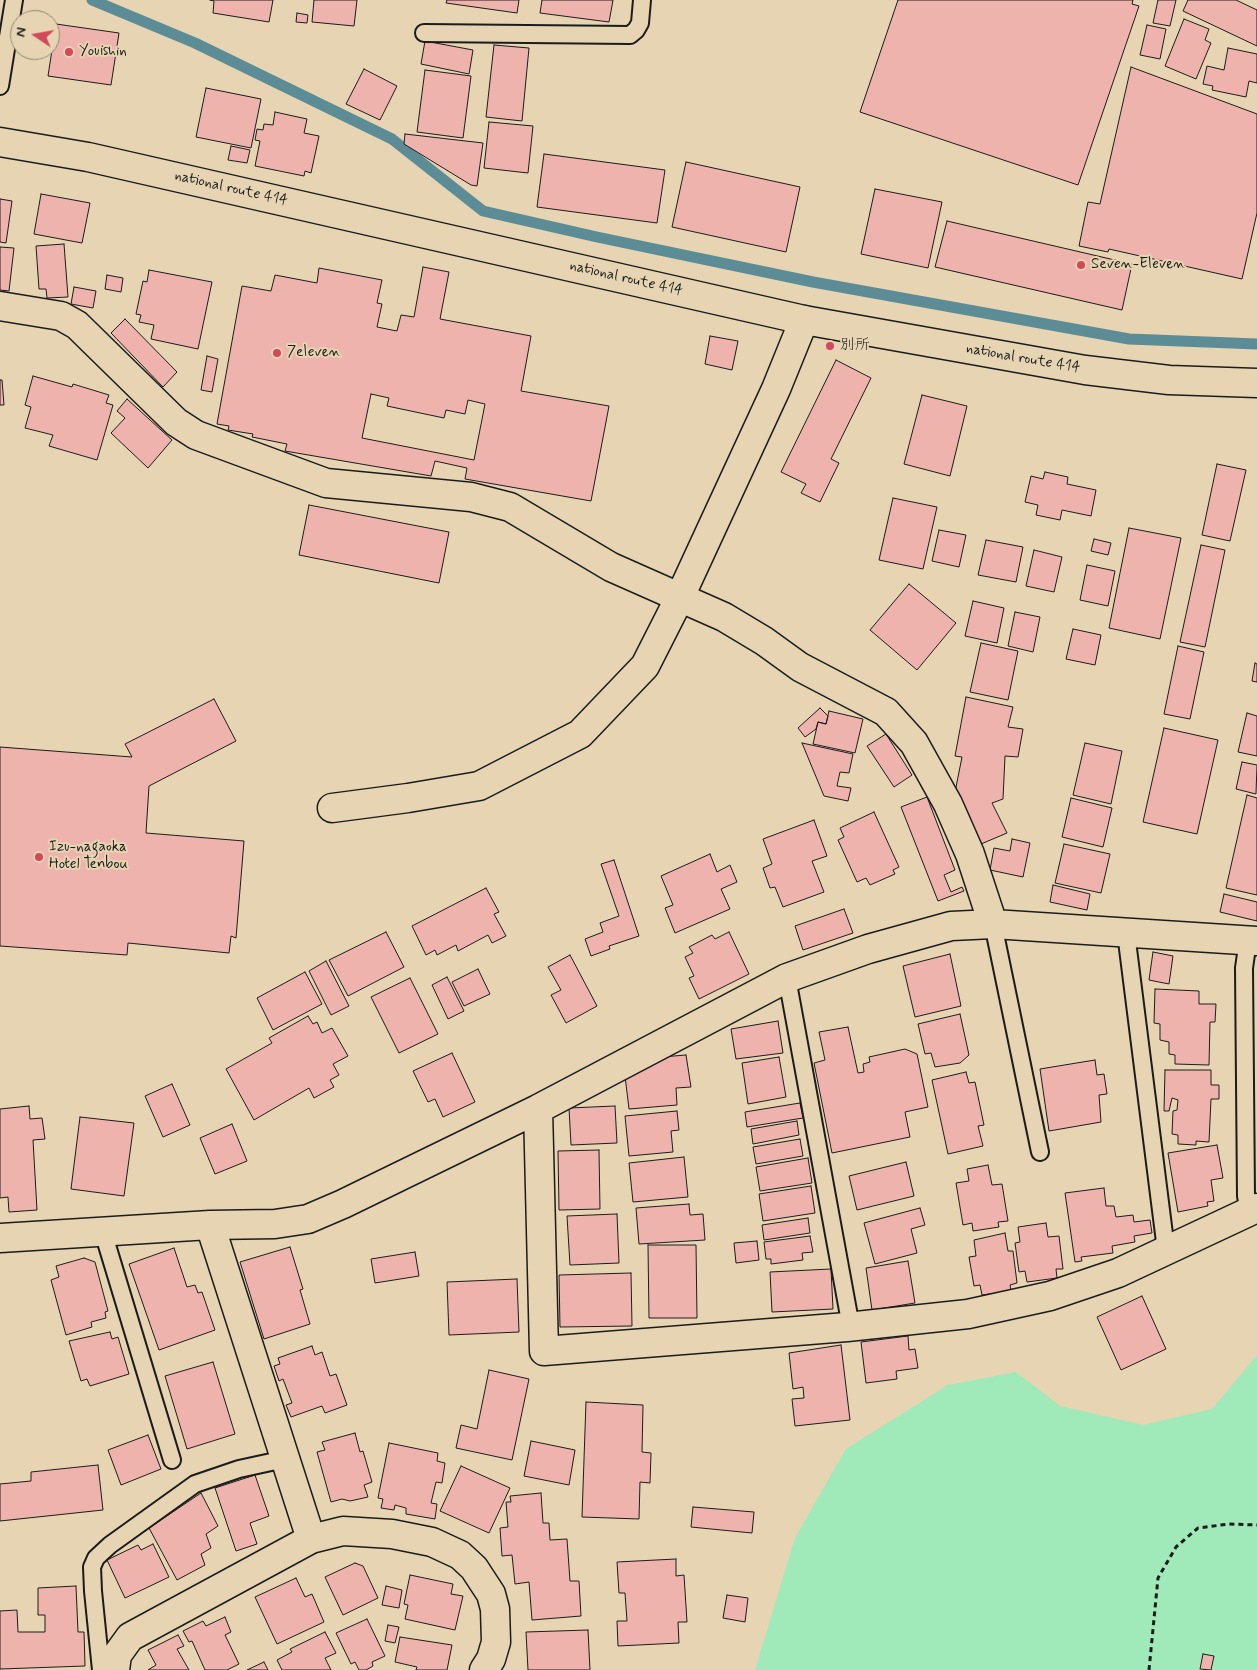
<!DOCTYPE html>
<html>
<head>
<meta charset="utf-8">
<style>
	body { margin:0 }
	#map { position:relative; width:1257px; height:1670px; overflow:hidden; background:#e6d4b2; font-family:Mynerve,sans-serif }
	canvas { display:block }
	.north { position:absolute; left:10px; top:10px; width:50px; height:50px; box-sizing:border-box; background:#e6d4b2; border:1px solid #958a76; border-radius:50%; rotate:282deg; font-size:14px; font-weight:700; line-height:20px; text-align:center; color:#1c1c1c }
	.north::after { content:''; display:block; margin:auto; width:18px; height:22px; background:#d1495b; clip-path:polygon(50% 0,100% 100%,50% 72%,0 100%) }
</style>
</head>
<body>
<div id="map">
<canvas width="1257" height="1670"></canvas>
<div class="north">N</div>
</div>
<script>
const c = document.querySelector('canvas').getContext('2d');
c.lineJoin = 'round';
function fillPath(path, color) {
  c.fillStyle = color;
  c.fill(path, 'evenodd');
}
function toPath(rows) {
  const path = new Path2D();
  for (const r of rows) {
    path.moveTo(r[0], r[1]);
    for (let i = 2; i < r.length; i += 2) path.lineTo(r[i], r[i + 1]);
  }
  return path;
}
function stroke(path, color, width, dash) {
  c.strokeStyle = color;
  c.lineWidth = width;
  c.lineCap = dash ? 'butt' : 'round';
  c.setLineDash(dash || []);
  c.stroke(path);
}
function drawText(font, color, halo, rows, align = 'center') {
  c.font = font + ' Mynerve,"Klee One",sans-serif';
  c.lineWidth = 4;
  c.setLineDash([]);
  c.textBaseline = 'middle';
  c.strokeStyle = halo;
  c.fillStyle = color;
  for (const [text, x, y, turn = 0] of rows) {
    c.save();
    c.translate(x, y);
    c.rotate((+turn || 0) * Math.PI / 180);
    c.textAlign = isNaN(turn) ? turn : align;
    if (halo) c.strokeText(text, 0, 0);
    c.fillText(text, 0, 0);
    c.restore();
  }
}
const green = toPath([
	[1257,1355,1257,1670,755,1670,795,1538,846,1449,948,1385,1016,1372,1060,1406,1143,1425,1212,1409]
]);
const stream = toPath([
	[92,0,195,43,392,139,483,211,597,237,813,282,1129,339,1257,344]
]);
const building = toPath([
	[210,0,273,0,269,22,213,13,214,1,210,0],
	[314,0,357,0,354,26,312,22,314,0],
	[447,0,519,0,517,13,446,3,447,0],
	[542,0,613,0,609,22,540,13,542,0],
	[898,0,1133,0,1132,4,1139,6,1078,185,860,112,898,0],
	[1158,0,1176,0,1170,26,1153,23,1158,0],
	[1188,0,1236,0,1257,10,1257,46,1183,11,1188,0],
	[297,13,308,15,307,23,296,22,297,13],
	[1184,19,1209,29,1205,40,1211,43,1196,79,1165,66,1184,19],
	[56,24,119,33,111,85,48,76,56,24],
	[1147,25,1166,29,1160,59,1140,55,1147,25],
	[425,41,473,50,469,74,421,64,425,41],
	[494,45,529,48,522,121,486,117,494,45],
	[1228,48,1257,54,1257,83,1249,81,1246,97,1212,90,1213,86,1203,84,1207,66,1224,70,1228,48],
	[1131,67,1257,114,1257,213,1242,279,1109,249,1108,252,1079,246,1088,202,1100,204,1131,67],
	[364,69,397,86,380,120,346,104,364,69],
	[425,70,471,76,463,138,417,132,425,70],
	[206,88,261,99,251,148,196,137,206,88],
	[275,112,307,119,304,133,319,136,311,173,305,171,304,176,255,166,260,141,255,140,257,129,263,130,264,124,273,125,275,112],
	[489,122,533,126,528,173,484,168,489,122],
	[405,134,483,143,477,186,471,185,404,144,405,134],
	[231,146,250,150,247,163,228,160,231,146],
	[544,154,665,170,657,223,537,207,544,154],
	[686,162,800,187,786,252,672,227,686,162],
	[875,189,942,202,928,268,861,254,875,189],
	[41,194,90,203,82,243,34,234,41,194],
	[0,199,12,201,6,243,0,242,0,199],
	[947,221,1132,264,1122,310,935,267,947,221],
	[64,244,68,297,47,298,46,289,39,289,36,246,64,244],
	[0,247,14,248,9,291,0,290,0,247],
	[423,267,449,272,440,319,531,336,521,391,609,406,591,501,465,479,467,468,435,461,431,476,285,451,287,444,252,437,253,434,228,430,229,426,217,424,242,286,271,291,275,275,317,283,319,268,382,280,377,303,382,304,377,327,397,331,401,315,414,317,423,267],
	[371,394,389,398,387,406,444,418,446,410,465,414,468,400,485,404,474,460,362,438,371,394],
	[149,270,212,282,198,349,151,339,154,325,139,322,141,315,136,314,143,281,147,282,149,270],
	[107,275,123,278,121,292,105,289,107,275],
	[74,287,96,291,93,308,71,304,74,287],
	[125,319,177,372,163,387,111,333,125,319],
	[710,336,738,341,732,370,705,364,710,336],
	[207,356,218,359,212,392,201,390,207,356],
	[836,360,871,378,831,459,839,463,820,502,801,493,806,484,781,472,836,360],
	[33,376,72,387,73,384,109,395,106,403,113,405,97,460,49,446,53,435,25,428,31,407,25,405,33,376],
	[0,380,2,380,4,405,0,405,0,380],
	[922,395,967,406,950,476,904,464,922,395],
	[127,399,172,440,148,468,111,433,125,418,117,411,127,399],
	[1217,464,1246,470,1230,541,1202,535,1217,464],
	[1045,472,1068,477,1067,484,1096,490,1091,516,1062,510,1060,520,1036,515,1038,505,1025,502,1031,476,1043,479,1045,472],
	[893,498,937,507,923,569,879,560,893,498],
	[309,505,449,532,439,583,299,555,309,505],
	[1129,528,1181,538,1160,639,1109,628,1129,528],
	[939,530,966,535,959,567,932,561,939,530],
	[1094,539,1111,543,1108,555,1091,551,1094,539],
	[986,540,1023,547,1016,582,978,575,986,540],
	[1201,545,1225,550,1205,647,1180,642,1201,545],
	[1034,550,1062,557,1054,592,1026,586,1034,550],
	[1087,565,1115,571,1108,606,1080,600,1087,565],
	[909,584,956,623,917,670,870,630,909,584],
	[973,601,1004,608,997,643,965,636,973,601],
	[1015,612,1040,617,1033,652,1008,646,1015,612],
	[1073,629,1101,635,1095,665,1066,659,1073,629],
	[981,643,1018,651,1008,700,970,692,981,643],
	[1178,646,1204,652,1190,719,1164,714,1178,646],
	[1255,663,1257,664,1257,682,1252,681,1255,663],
	[966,697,1013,707,1008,727,1023,729,1018,757,1005,756,1003,799,992,803,1007,833,981,844,955,792,962,757,955,756,966,697],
	[214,699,236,741,149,786,146,833,244,841,236,938,231,936,229,953,128,943,127,955,0,946,0,747,132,757,125,744,214,699],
	[820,708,828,716,826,724,818,722,816,729,805,737,798,728,820,708],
	[829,711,863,719,855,753,813,744,818,722,826,724,829,711],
	[1247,713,1257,716,1257,756,1238,752,1247,713],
	[1164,728,1218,740,1197,834,1143,822,1164,728],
	[886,734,912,775,894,787,867,746,886,734],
	[802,743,853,754,849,773,840,772,837,786,851,788,848,801,824,796,802,743],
	[1085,743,1122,751,1111,804,1073,795,1085,743],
	[1242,762,1257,765,1256,794,1236,789,1242,762],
	[1247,795,1257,798,1257,895,1226,888,1247,795],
	[927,797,955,870,944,875,951,892,962,887,964,891,938,901,901,807,927,797],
	[1071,798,1112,808,1103,847,1062,837,1071,798],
	[874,812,899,867,893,870,895,874,870,885,866,878,857,882,838,840,844,837,840,828,874,812],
	[814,820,827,856,812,861,824,892,783,907,775,887,770,888,763,868,772,864,763,839,814,820],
	[1012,839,1030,843,1023,877,990,870,994,848,1010,851,1012,839],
	[1064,844,1110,854,1101,893,1055,883,1064,844],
	[710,854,717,872,730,865,737,882,721,889,730,909,675,933,665,908,673,905,661,876,710,854],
	[614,860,639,936,609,946,610,949,591,956,585,939,603,932,600,923,619,916,601,864,614,860],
	[1053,885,1090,894,1087,910,1050,902,1053,885],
	[486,888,499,912,494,914,506,936,492,943,488,935,458,951,456,945,437,955,435,950,426,955,412,926,486,888],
	[1224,894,1257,902,1257,921,1220,912,1224,894],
	[844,909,853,933,803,950,795,926,844,909],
	[386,932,404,967,348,996,329,960,386,932],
	[729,932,749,974,699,999,689,978,694,976,685,957,693,953,689,947,712,935,715,939,729,932],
	[1153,952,1173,956,1169,984,1149,980,1153,952],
	[950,954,961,1006,915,1017,903,966,950,954],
	[570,955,597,1006,566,1023,551,995,561,990,548,967,570,955],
	[326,961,349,1006,331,1015,309,971,326,961],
	[478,969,490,994,464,1006,452,982,478,969],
	[305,972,322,1004,273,1030,257,998,305,972],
	[447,977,464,1011,448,1019,432,985,447,977],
	[410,978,438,1034,399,1053,371,997,410,978],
	[1155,989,1199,991,1199,1004,1216,1004,1215,1022,1210,1022,1209,1065,1175,1064,1175,1055,1169,1054,1169,1042,1160,1040,1160,1024,1154,1023,1155,989],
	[960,1014,969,1055,960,1063,935,1067,931,1053,925,1054,918,1024,960,1014],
	[308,1016,313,1024,317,1022,322,1033,332,1028,348,1056,333,1064,339,1075,330,1080,334,1087,314,1098,309,1088,254,1120,226,1069,272,1043,269,1038,308,1016],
	[778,1021,783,1053,736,1059,731,1029,778,1021],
	[848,1027,858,1073,864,1072,863,1064,870,1062,869,1057,905,1049,917,1054,928,1107,905,1112,910,1137,832,1153,814,1063,825,1060,819,1032,848,1027],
	[452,1053,475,1102,443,1117,435,1099,428,1102,413,1071,452,1053],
	[686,1055,691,1087,676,1088,677,1105,629,1109,625,1076,662,1057,686,1055],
	[779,1057,786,1097,748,1104,742,1063,779,1057],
	[1095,1060,1097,1075,1104,1074,1107,1094,1099,1095,1101,1122,1049,1131,1040,1069,1095,1060],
	[1165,1070,1211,1070,1211,1085,1219,1085,1219,1099,1211,1099,1209,1142,1196,1141,1196,1145,1178,1144,1178,1135,1172,1134,1173,1111,1177,1110,1178,1100,1172,1098,1169,1111,1164,1111,1165,1070],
	[966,1072,969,1083,975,1082,984,1125,978,1126,983,1146,948,1154,932,1080,966,1072],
	[172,1084,190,1125,163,1137,145,1096,172,1084],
	[800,1103,803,1118,747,1127,745,1112,800,1103],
	[29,1106,30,1119,42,1118,45,1139,33,1140,37,1210,9,1212,8,1197,0,1198,0,1109,29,1106],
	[615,1106,617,1143,571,1145,569,1108,615,1106],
	[677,1111,679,1130,671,1131,673,1152,629,1156,625,1116,677,1111],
	[80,1117,134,1123,124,1196,71,1189,80,1117],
	[797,1121,799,1135,753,1144,751,1129,797,1121],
	[232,1124,247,1161,215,1174,200,1138,232,1124],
	[800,1139,803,1156,756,1164,753,1147,800,1139],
	[1217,1145,1223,1178,1211,1180,1214,1201,1207,1202,1208,1206,1178,1212,1168,1153,1217,1145],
	[599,1150,600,1209,559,1210,558,1151,599,1150],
	[684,1157,688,1197,633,1202,629,1163,684,1157],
	[808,1158,812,1183,760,1191,756,1167,808,1158],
	[906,1162,914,1196,857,1210,849,1176,906,1162],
	[988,1165,992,1185,1002,1184,1008,1221,998,1222,999,1227,973,1231,972,1223,963,1225,956,1183,969,1181,967,1169,988,1165],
	[811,1186,815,1213,763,1221,759,1194,811,1186],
	[1104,1188,1106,1206,1114,1206,1116,1217,1133,1215,1134,1222,1150,1220,1152,1233,1134,1236,1135,1242,1112,1246,1113,1253,1081,1257,1082,1261,1075,1262,1065,1193,1104,1188],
	[689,1204,690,1215,703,1214,705,1240,639,1244,636,1208,689,1204],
	[920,1208,925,1225,911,1229,917,1253,875,1264,864,1223,920,1208],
	[617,1214,619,1263,570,1265,567,1216,617,1214],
	[808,1218,810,1233,764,1240,762,1225,808,1218],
	[1046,1223,1048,1237,1059,1236,1063,1269,1056,1269,1057,1278,1027,1282,1025,1271,1019,1272,1015,1243,1020,1242,1018,1227,1046,1223],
	[1005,1233,1008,1251,1013,1251,1017,1283,1010,1285,1011,1291,982,1295,980,1285,974,1286,969,1257,976,1256,974,1240,1005,1233],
	[810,1236,813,1252,802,1253,803,1260,771,1264,771,1259,766,1259,764,1242,810,1236],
	[757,1241,759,1260,736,1263,734,1243,757,1241],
	[648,1245,696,1245,697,1318,649,1318,648,1245],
	[290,1247,303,1289,300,1290,310,1324,264,1339,240,1262,290,1247],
	[174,1248,187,1287,195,1285,198,1293,202,1292,215,1330,159,1350,129,1264,174,1248],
	[415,1252,419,1276,375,1283,371,1259,415,1252],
	[84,1258,95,1262,108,1311,105,1312,106,1318,91,1322,92,1327,66,1335,51,1280,59,1277,56,1266,84,1258],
	[908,1261,915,1303,872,1310,866,1268,908,1261],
	[831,1269,833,1309,772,1312,770,1272,831,1269],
	[631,1273,632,1326,560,1327,559,1275,631,1273],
	[517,1279,519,1332,449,1335,447,1282,517,1279],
	[1142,1296,1166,1349,1121,1370,1097,1317,1142,1296],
	[110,1332,112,1339,118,1337,129,1374,90,1386,87,1379,81,1381,69,1341,110,1332],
	[908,1336,909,1350,915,1349,918,1368,896,1371,897,1379,866,1383,861,1342,908,1336],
	[841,1345,850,1420,795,1426,792,1399,804,1398,803,1387,793,1389,789,1353,841,1345],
	[312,1346,315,1355,322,1352,330,1376,336,1374,347,1405,325,1413,322,1406,291,1417,286,1405,292,1403,283,1379,279,1381,274,1366,280,1364,278,1358,312,1346],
	[213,1362,235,1434,187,1449,165,1376,213,1362],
	[489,1370,529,1379,512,1460,456,1448,461,1425,477,1429,489,1370],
	[586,1402,643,1405,642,1452,651,1453,650,1483,640,1482,639,1519,582,1517,586,1402],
	[355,1433,360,1452,363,1451,372,1482,364,1485,368,1497,350,1501,342,1499,331,1502,317,1452,325,1450,322,1442,355,1433],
	[148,1435,161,1469,121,1485,108,1450,148,1435],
	[531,1441,575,1450,569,1485,524,1476,531,1441],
	[389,1443,438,1453,437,1461,445,1463,442,1483,436,1482,431,1503,437,1504,435,1519,406,1514,406,1508,395,1505,394,1510,381,1508,383,1499,378,1498,389,1443],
	[98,1465,103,1510,0,1521,0,1484,31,1481,31,1472,98,1465],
	[461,1466,510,1488,489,1533,440,1511,461,1466],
	[255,1475,269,1516,250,1523,257,1544,236,1551,215,1488,255,1475],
	[201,1493,218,1526,206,1534,211,1548,201,1554,205,1565,177,1580,149,1528,201,1493],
	[541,1493,543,1523,549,1523,550,1540,567,1539,570,1581,579,1581,581,1616,532,1620,529,1582,515,1584,512,1555,502,1556,500,1528,508,1527,506,1502,511,1502,510,1496,541,1493],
	[693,1507,754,1512,752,1533,691,1527,693,1507],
	[153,1544,169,1577,125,1598,107,1560,138,1545,141,1550,153,1544],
	[676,1559,676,1576,684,1575,687,1622,678,1622,679,1643,618,1646,617,1621,627,1621,625,1593,619,1593,617,1562,676,1559],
	[355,1563,363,1566,378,1598,343,1615,325,1577,355,1563],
	[410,1575,453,1584,451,1594,463,1596,455,1630,405,1619,408,1605,404,1604,410,1575],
	[296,1578,305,1597,312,1594,324,1622,277,1644,255,1597,296,1578],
	[76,1586,78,1632,84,1632,85,1666,0,1669,0,1611,17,1610,18,1632,45,1632,45,1615,38,1615,38,1588,76,1586],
	[386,1586,402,1590,399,1608,382,1605,386,1586],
	[727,1595,748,1598,745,1622,723,1618,727,1595],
	[225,1617,231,1632,225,1635,239,1664,227,1670,205,1670,192,1641,189,1642,183,1631,203,1621,206,1626,225,1617],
	[367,1619,385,1656,372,1662,373,1666,366,1670,359,1670,355,1662,351,1664,336,1633,367,1619],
	[388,1625,399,1627,395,1643,385,1641,388,1625],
	[588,1630,590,1670,528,1670,526,1632,588,1630],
	[325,1632,336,1653,325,1658,331,1670,282,1670,277,1660,292,1652,290,1649,325,1632],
	[178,1635,184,1646,177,1649,189,1670,148,1670,156,1665,148,1650,178,1635],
	[400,1637,452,1645,447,1670,416,1670,417,1667,395,1662,400,1637],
	[1203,1654,1214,1656,1211,1670,1200,1669,1203,1654],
	[264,1662,268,1670,247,1670,264,1662]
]);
const path = toPath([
	[1149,1670,1158,1578,1176,1547,1198,1528,1229,1524,1257,1525]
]);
const lane = toPath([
	[424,33,630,35,636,30,640,23,642,0],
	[0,86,14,0],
	[993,924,1040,1152],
	[1126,933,1166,1250],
	[1248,940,1244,968,1246,1196,1249,1212],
	[787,978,851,1327],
	[103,1232,172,1460],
	[101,1670,93,1591,92,1567,96,1558,110,1545,195,1484,239,1469,285,1459]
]);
const street = toPath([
	[0,306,61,316,77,325,176,422,196,435,326,483,471,497,510,507,611,567,724,617,764,641,800,667,886,712,914,743,948,804,970,854,993,924],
	[538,1109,544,1351,847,1327,968,1314,1050,1296,1118,1273,1257,1208],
	[210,1225,311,1539],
	[0,1238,210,1225,275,1224,308,1219,343,1204,538,1109,787,978,868,949,951,926,993,924,1257,941],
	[115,1670,117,1655,130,1637,311,1539,343,1531,392,1534,432,1542,460,1555,474,1568,491,1594,495,1609,496,1642,491,1659,484,1670]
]);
const secondary = toPath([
	[332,808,408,798,479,786,580,734,645,666,679,599,776,389,804,320]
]);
const highway = toPath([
	[0,142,88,157,804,320,1085,370,1169,380,1257,383]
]);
const markers = [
	[69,52,5,"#d1495b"],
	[1081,265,5,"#d1495b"],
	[830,346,5,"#d1495b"],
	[277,353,5,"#d1495b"],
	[39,857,5,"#d1495b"]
];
const poiNames = [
	["Youishin",79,52],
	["Seven-Eleven",1091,265],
	["別所",840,346],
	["7eleven",287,353],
	["Izu-nagaoka",49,848],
	["Hotel Tenbou",49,865]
];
const streetNames = [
	["national route 414",231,189,13],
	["national route 414",626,279,13],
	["national route 414",1023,359,10]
];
fillPath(green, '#a0e9b8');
stroke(stream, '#5c8c95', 11);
fillPath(building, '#eeb3ac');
stroke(building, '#1c1c1c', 1);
stroke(lane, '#1c1c1c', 20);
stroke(street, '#1c1c1c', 31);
stroke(secondary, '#1c1c1c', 31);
stroke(highway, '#1c1c1c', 31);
stroke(path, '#1c1c1c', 3, [5, 4]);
stroke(lane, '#e6d4b2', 16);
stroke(street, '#e6d4b2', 28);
stroke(secondary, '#e6d4b2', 28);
stroke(highway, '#e6d4b2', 28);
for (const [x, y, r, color] of markers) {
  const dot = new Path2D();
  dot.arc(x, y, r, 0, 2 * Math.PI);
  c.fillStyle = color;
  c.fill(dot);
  stroke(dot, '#e6d4b2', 2);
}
drawText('15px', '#1c1c1c', '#e6d4b2', poiNames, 'left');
drawText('15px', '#1c1c1c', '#e6d4b2', streetNames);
</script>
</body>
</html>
